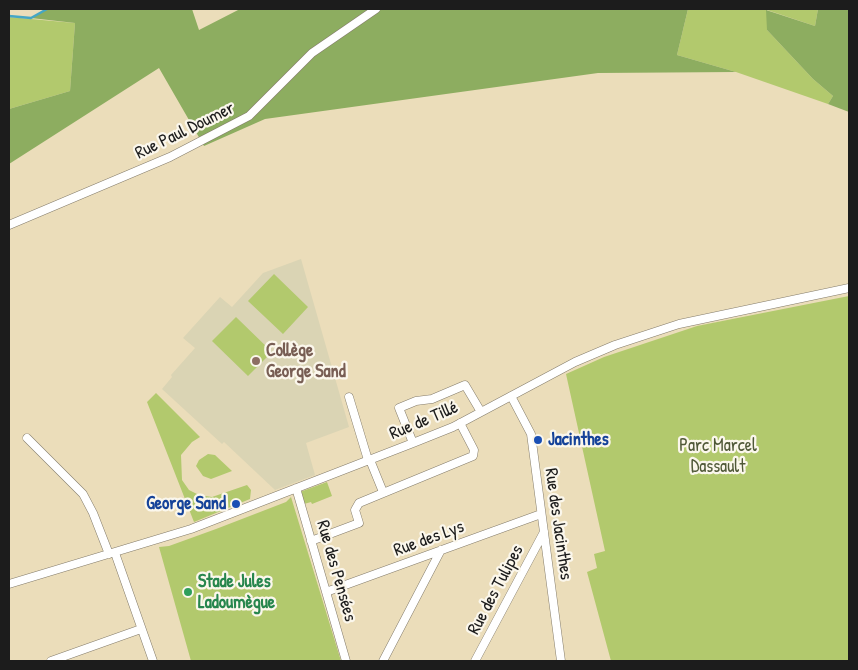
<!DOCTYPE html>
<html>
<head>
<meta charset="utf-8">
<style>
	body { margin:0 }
	#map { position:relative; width:858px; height:670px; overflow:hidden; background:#ebddba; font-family:"Patrick Hand",sans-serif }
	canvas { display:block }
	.frame { position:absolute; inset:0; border:10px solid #1c1c1c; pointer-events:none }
</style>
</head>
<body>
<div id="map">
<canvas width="858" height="670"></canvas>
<div class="frame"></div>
</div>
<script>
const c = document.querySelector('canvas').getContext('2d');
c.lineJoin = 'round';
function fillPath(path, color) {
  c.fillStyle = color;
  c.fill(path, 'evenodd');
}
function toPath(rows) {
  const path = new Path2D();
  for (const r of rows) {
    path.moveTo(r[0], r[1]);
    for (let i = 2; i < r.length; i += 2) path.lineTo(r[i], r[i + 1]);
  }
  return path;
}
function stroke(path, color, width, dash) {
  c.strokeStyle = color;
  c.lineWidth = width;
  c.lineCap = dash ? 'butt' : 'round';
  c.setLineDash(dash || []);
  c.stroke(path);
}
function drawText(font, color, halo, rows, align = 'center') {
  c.font = font + ' "Patrick Hand",sans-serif';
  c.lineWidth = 4.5;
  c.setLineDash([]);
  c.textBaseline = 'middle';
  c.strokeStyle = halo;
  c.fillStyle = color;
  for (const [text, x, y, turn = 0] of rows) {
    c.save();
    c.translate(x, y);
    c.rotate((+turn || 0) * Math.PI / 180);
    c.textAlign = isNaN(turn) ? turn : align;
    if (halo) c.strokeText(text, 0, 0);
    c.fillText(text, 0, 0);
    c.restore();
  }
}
const built = toPath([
	[301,259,349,427,306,443,315,475,275,490,224,442,222,444,162,389,172,377,171,375,195,348,183,338,220,297,232,307,263,273]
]);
const green = toPath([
	[688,9,818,9,815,26,767,10,767,30,813,79,833,96,828,104,736,72,677,55],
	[9,17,75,23,70,91,9,109],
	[274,274,308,307,283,334,248,301],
	[849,296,849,661,611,661,587,572,597,568,594,554,605,551,566,374,604,357,697,326],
	[236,317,272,352,248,376,212,341],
	[156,393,200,437,192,442,181,455,182,480,189,490,199,495,212,497,247,485,251,490,250,499,194,522,147,402],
	[208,454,215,455,232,471,211,479,203,476,196,466,199,460],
	[327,482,332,496,312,504,311,502,304,504,300,492],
	[291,497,341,661,191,661,159,547,169,546,216,529,286,502]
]);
const forest = toPath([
	[47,9,192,9,199,30,240,9,688,9,677,55,736,72,598,73,265,119,204,146,159,68,9,164,9,109,70,91,75,23,31,18],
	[818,9,849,9,849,112,828,104,833,96,813,79,767,30,766,10,815,26]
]);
const stream = toPath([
	[9,16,31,18,47,9]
]);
const minor = toPath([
	[9,225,170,157,249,116,312,53,376,9],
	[511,396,531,434,561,661],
	[349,397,368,460],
	[27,438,83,494,93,513,109,554],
	[413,443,399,408,416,401,432,399,465,385,481,412],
	[370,460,383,492],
	[296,488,346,661],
	[311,541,359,523,355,510,359,503,473,456,474,450,460,423],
	[115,553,153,661],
	[9,584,191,529,413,443,453,427,575,362,615,345,679,324,849,288],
	[326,592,541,514],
	[51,661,141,629],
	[383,661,441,550],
	[475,661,544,532]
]);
const markers = [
	[256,361,5,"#8d6e63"],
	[538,440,5,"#1a4fb4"],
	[236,504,5,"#1a4fb4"],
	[188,592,5,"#2e9e5b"]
];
const streetNames = [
	["Rue Paul Doumer",185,131,-26],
	["Rue de Tillé",424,421,-23],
	["Rue des Jacinthes",558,524,82],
	["Rue des Lys",429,539,-20],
	["Rue des Pensées",336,571,74],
	["Rue des Tulipes",496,590,-62]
];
const educationNames = [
	["Collège",266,351],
	["George Sand",266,372]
];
const transitNames = [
	["Jacinthes",548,440],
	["George Sand",226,504,"right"]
];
const parkNames = [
	["Parc Marcel",718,446],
	["Dassault",718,467]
];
const leisureNames = [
	["Stade Jules",198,582],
	["Ladoumègue",198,603]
];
fillPath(built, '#dad4b4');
fillPath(green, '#b2c96d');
fillPath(forest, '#8dad60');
stroke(stream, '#45a6c5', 2.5);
stroke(minor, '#847c6b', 9);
stroke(minor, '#fff', 8);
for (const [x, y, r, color] of markers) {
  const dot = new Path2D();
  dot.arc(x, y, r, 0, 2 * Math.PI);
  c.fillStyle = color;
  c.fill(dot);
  stroke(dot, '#fbf7ec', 2);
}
drawText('18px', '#1c1c1c', '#fbf7ec', streetNames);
drawText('bold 18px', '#785e54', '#fbf7ec', educationNames, 'left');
drawText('bold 18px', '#164399', '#fbf7ec', transitNames, 'left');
drawText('18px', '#505938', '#fbf7ec', parkNames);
drawText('bold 18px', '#27864d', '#fbf7ec', leisureNames, 'left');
</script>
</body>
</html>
